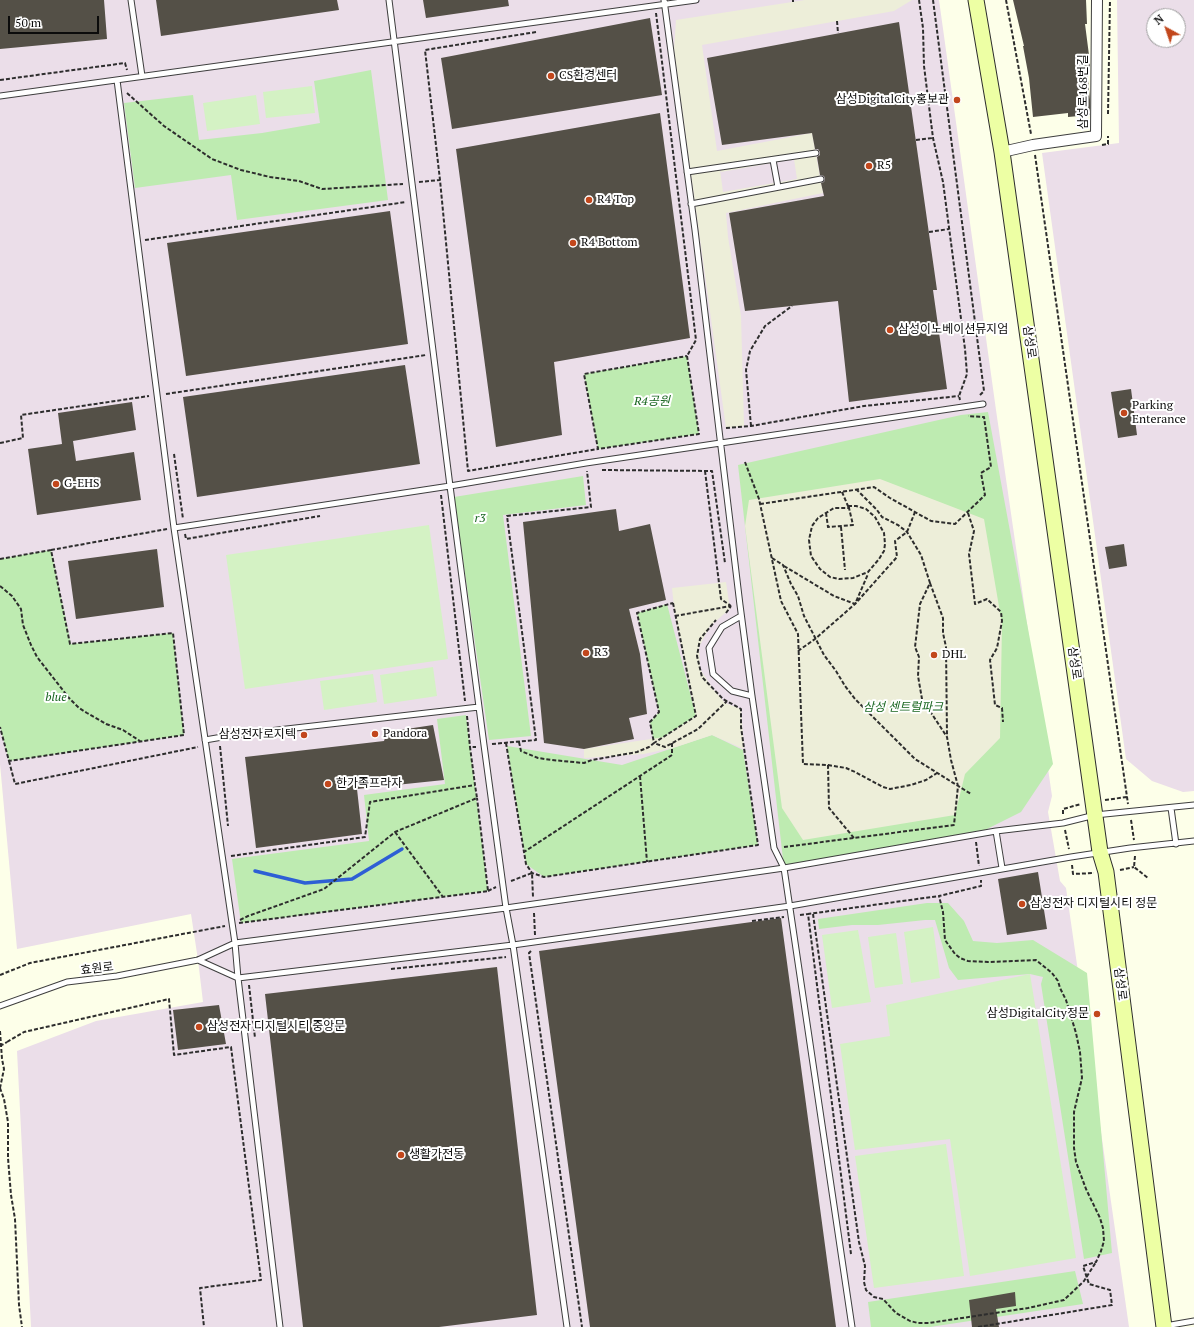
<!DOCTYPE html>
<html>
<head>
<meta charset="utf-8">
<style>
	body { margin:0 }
	#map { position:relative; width:1194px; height:1327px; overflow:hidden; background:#fdffe9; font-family:"PT Serif",serif }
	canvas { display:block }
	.north { position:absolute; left:1146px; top:8px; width:40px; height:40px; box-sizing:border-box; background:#fff; border:1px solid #9d9d9d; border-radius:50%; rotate:320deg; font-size:11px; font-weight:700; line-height:16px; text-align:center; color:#0b0b0b }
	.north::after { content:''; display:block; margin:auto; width:14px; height:18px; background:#c2471c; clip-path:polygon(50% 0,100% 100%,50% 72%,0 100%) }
	.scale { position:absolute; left:8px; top:16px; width:91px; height:18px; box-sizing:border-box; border:2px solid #0b0b0b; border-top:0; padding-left:5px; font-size:12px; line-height:14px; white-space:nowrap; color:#0b0b0b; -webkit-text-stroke:3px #fff; paint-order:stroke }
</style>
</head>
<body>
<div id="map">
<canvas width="1194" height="1327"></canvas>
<div class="north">N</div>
<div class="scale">50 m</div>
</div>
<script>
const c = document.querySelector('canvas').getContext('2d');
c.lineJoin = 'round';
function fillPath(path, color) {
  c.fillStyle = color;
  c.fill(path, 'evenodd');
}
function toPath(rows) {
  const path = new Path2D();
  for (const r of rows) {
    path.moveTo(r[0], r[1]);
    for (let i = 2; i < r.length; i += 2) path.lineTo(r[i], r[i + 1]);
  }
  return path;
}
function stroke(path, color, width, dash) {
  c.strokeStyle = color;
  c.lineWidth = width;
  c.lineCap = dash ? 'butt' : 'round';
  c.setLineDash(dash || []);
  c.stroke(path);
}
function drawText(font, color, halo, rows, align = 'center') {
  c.font = font + ' "PT Serif","Noto Sans KR",serif';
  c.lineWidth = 4;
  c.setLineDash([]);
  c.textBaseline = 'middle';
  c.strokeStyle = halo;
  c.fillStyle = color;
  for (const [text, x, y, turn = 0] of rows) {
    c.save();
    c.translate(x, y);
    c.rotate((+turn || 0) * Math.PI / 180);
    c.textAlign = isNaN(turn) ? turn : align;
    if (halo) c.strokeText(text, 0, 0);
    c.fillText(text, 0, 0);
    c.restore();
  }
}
const industrial = toPath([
	[0,0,939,0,996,410,1052,796,1048,812,1060,881,1066,888,1129,1327,31,1327,17,1051,96,1021,203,1002,198,960,191,914,17,949,0,764],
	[1117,0,1194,0,1194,791,1183,792,1152,781,1126,759,1042,153,1119,143],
	[1154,16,1178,16,1178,40,1154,40]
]);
const green = toPath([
	[371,70,388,200,237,220,231,175,135,188,124,103,193,95,199,140,262,133,320,123,314,81],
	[687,356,699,434,598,449,584,374],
	[988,412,1053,764,1021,812,975,835,784,868,738,465,961,415],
	[583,476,586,505,503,515,531,736,489,740,454,497],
	[51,550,71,644,173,633,184,735,9,761,0,727,0,559],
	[667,604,696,716,654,743,650,722,659,712,637,613],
	[466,715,488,891,241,923,232,859,369,841,364,795,445,784,437,719],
	[712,735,743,750,758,845,544,877,526,864,507,746,622,765],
	[927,903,948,903,964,921,973,941,997,943,1033,940,1087,973,1112,1253,1084,1259,1041,984,1043,977,1030,974,958,980,949,968,935,920,925,920,878,925,852,925,819,929,818,919],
	[1075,1271,1083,1304,930,1327,871,1327,868,1302]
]);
const pitch = toPath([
	[312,86,315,113,266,118,263,92],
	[256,95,260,124,207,131,203,103],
	[429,525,448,659,245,689,226,555],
	[433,667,437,696,384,704,380,675],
	[373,674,377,702,324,710,320,681],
	[933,927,940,978,911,983,904,932],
	[858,930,871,1002,832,1008,822,935],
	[896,933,903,984,875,988,868,937],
	[1030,974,1076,1258,970,1276,950,1139,855,1150,840,1044,890,1036,886,1005],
	[946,1144,964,1276,874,1288,855,1156]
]);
const plaza = toPath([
	[805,0,912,0,894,11,702,45,717,151,812,133,823,193,726,213,728,237,741,316,744,426,726,428,674,50,676,20],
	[794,159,797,179,723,192,719,163,721,172],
	[880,479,984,519,1002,624,1000,738,965,774,955,815,803,840,782,808,745,526,749,500],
	[726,582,730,609,710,626,699,647,700,669,713,689,725,703,741,709,744,749,712,735,676,747,644,754,584,758,584,749,664,737,696,716,675,616,672,588]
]);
const stream = toPath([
	[255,871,305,883,352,879,402,849]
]);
const building = toPath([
	[0,0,104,0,107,39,0,49],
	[156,0,337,0,339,10,161,36],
	[423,0,508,0,509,6,426,18],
	[1013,0,1086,0,1087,24,1085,24,1090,63,1090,68,1087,68,1090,100,1090,115,1068,117,1068,113,1033,117,1029,78,1023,46,1024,46],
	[650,18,662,95,452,129,441,58],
	[899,22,937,290,933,290,947,389,849,402,838,301,745,311,729,213,824,196,821,183,824,182,825,179,824,176,820,175,817,157,820,155,820,152,818,149,815,149,812,133,722,145,707,58],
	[660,113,690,338,554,362,562,435,496,447,456,149],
	[390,211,408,344,186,376,167,243],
	[405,365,420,464,197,497,183,397],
	[1131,389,1137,435,1118,438,1111,392],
	[132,402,136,430,73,441,76,461,134,452,141,500,37,515,28,449,62,444,58,413],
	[616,509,619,531,650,524,666,600,629,609,640,654,647,714,629,718,634,739,584,749,544,743,523,522],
	[1124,544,1127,566,1109,569,1105,547],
	[157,549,164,607,76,619,68,561],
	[433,725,444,780,357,789,362,834,256,848,245,757,384,741,387,732],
	[1038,872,1047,929,1007,935,998,879],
	[781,918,836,1327,590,1327,539,951],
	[497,967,537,1315,439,1327,303,1327,265,994],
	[219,1005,226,1044,178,1050,173,1010],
	[1015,1292,1016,1306,996,1309,999,1327,972,1327,969,1300]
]);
const path = toPath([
	[919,0,923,28,924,66,933,138,943,182,965,349,967,374,959,396,960,400],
	[933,0,984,391,980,395],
	[1006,0,1031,134],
	[793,2,793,0],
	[656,13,696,340,687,356],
	[837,21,838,33],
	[536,32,425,50,440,180,468,471,598,449],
	[0,80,125,63,127,70],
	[127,93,164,126,212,159,241,170,270,177,299,181,322,189,403,184],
	[1108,114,1110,0],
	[916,140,933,138],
	[1102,145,1108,144,1108,136],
	[1035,155,1128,804],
	[419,182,440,180],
	[929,232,949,229],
	[145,240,406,202],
	[687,356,699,434,598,449,584,374,687,356],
	[166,394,426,355],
	[751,426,746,370,750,351,765,326,792,306],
	[726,428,751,426,864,406,959,396],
	[0,443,23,438,21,415,149,396],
	[174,454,183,519],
	[745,462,759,499,781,601,798,634,803,764,828,765,829,808,854,838],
	[602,470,712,471,725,563],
	[705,471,721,599,731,606],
	[842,492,848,506],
	[441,495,465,701],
	[760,504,874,487,890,498,931,521,955,524,985,495,981,473,991,467,984,417,968,416],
	[848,506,856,506,866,509,875,517,884,533,885,544,884,551,879,559,868,572,853,578,839,579,830,577,820,569,811,556,809,540,812,526,818,518,834,508,849,508,848,506],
	[826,513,828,527,853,525,849,508],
	[968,513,974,531,969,554,975,604,987,599,1001,612,1002,621,997,648,990,660,995,705,1002,708,1003,722],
	[841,527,845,570],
	[185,534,186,539,320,516],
	[51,550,167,529],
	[772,558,783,565,791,584,798,596,804,616,824,655,836,671,845,686,855,699,915,759,971,794],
	[0,559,51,550,70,644,173,633,184,735,9,761,0,727],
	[784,566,834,596,855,604,868,574],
	[930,583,943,618,943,633,946,647,947,735],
	[0,586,12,596,21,609,23,625,31,645,37,657,69,698,79,708,87,713,106,724,123,730,140,741],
	[673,603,696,716,654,743,650,722,659,712,637,613,673,603],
	[726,613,731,606],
	[675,616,731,606],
	[798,651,815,639,855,604,897,557,895,541,907,532,915,512],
	[467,716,470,747],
	[519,742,521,751,538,758,552,760,584,763,592,760,637,752,649,747,654,743,665,747,698,729,727,701],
	[506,743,524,852],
	[672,743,672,755,524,852,526,864,532,873,544,877,758,845,741,727,741,709,723,699,702,677,697,656,700,639,716,620],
	[492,744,536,740,507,516,591,507,587,471],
	[220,746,228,826],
	[9,761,15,784,198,747],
	[828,765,846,768,855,772,883,787,890,789,911,785,926,780,937,773],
	[640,776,647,862],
	[1105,800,1127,797],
	[1063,814,1063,809,1081,804],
	[1131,820,1134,840],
	[1065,830,1069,849],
	[395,832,443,897],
	[976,842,979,866],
	[784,847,954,825,958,786,951,760,947,737,922,699,918,676,919,657,915,647,920,604,930,583,921,555,907,532,898,525,882,517,877,510,856,489],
	[231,856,365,837,370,802,475,785,470,747,476,747],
	[1135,856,1134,867,1148,878],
	[1072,865,1073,874,1094,873],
	[1120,870,1134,867],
	[511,881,532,873,533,897],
	[488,891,496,887],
	[534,913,535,935],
	[813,914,859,1242,865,1266,864,1282,866,1290,874,1297,883,1299,896,1313,910,1321,918,1323,929,1323,1028,1308,1064,1300,1084,1281,1096,1262],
	[800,915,808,914],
	[240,920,248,916,324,889,395,832,477,798,475,785],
	[752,921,784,917],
	[239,923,488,891,477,798],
	[531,951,529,953,582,1327],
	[391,969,506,957],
	[0,975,30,963,225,926],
	[249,985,255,1038],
	[0,1031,2,1059,4,1069,0,1088],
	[7,1042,24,1032,169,999,174,1055,231,1047,261,1280,200,1288,204,1327],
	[0,1088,4,1099,8,1122,8,1158,11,1195,15,1219,19,1305,22,1327],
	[851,1254,808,914,939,896],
	[978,1327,1112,1305,1110,1290,1089,1284,1083,1266,1096,1262,1101,1251,1104,1241,1103,1228,1100,1218,1086,1189,1076,1162,1074,1148,1074,1112,1082,1078,1080,1052,1076,1033,1066,1000,1060,988,1058,981,1052,973,1036,960,988,962,968,961,960,958,955,954,945,940,943,912,939,896,981,886,981,880]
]);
const lane = toPath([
	[131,0,142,76],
	[389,0,450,486,484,745,506,908,513,945,567,1327],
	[664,0,695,230,740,605,752,696,774,848,784,868,852,1327],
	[117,80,174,528,235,943,238,978,280,1327],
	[0,96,696,0],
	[773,160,778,187],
	[687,172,816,153],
	[691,204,821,179],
	[174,528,450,486,586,463,983,404],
	[741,616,722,627,709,648,713,674,732,691,752,696],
	[205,740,234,735,479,707],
	[1171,808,1176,844],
	[996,831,1002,868],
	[198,960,238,978,513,945,790,906,1071,857,1130,848,1194,841],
	[0,1006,67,982,117,976,198,960,235,943,506,908,784,868,996,831,1063,823,1095,815,1194,805],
	[1165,1326,1194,1321]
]);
const street = toPath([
	[1002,152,1033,145,1096,136,1097,0]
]);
const secondary = toPath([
	[976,0,1002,152,1100,852,1106,872,1164,1327]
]);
const pathBridge = toPath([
	[0,1046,7,1042]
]);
const markers = [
	[551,76,4,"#c2471c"],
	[957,100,4,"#c2471c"],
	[869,166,4,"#c2471c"],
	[589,200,4,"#c2471c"],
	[573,243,4,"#c2471c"],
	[890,330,4,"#c2471c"],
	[1124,413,4,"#c2471c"],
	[56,484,4,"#c2471c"],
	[586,653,4,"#c2471c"],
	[934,655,4,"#c2471c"],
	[375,734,4,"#c2471c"],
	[304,735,4,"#c2471c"],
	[328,784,4,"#c2471c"],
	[1022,904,4,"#c2471c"],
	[1097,1014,4,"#c2471c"],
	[199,1027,4,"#c2471c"],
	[401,1155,4,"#c2471c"]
];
const poiNames = [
	["CS환경센터",559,76],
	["삼성DigitalCity홍보관",949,100,"right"],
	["R5",877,166],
	["R4 Top",597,200],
	["R4 Bottom",581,243],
	["삼성이노베이션뮤지엄",898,330],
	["Parking",1132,406],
	["Enterance",1132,420],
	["G-EHS",64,484],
	["R3",594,653],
	["DHL",942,655],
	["Pandora",383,734],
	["삼성전자로지텍",296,735,"right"],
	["한가족프라자",336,784],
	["삼성전자 디지털시티 정문",1030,904],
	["삼성DigitalCity정문",1089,1014,"right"],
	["삼성전자 디지털시티 중앙문",207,1027],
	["생활가전동",409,1155]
];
const streetNames = [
	["삼성로168번길",1084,92,-90],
	["삼성로",1029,342,82],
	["삼성로",1074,663,82],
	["효원로",97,969,-7],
	["삼성로",1120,984,83]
];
const parkNames = [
	["R4공원",652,402],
	["r3",480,519],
	["blue",56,698],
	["삼성 센트럴파크",903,708]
];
fillPath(industrial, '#ebdee9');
fillPath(green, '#beebb1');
fillPath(pitch, '#d4f2c4');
fillPath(plaza, '#edeed9');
stroke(stream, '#2e5fd5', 3.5);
fillPath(building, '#545047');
stroke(lane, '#3e3e3e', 7);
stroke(street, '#3e3e3e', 12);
stroke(secondary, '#2d2d2d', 17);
stroke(path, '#2d2d2d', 2, [4, 2]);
stroke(lane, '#fff', 5);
stroke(street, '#fff', 10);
stroke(secondary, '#edffa4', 15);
stroke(pathBridge, '#2d2d2d', 2, [4, 2]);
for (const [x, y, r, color] of markers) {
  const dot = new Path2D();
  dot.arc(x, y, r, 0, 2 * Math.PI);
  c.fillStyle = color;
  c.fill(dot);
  stroke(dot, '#fff', 1.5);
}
drawText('12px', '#0b0b0b', '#fff', poiNames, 'left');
drawText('12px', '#0b0b0b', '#fff', streetNames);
drawText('italic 12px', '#196620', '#fff', parkNames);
</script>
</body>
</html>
